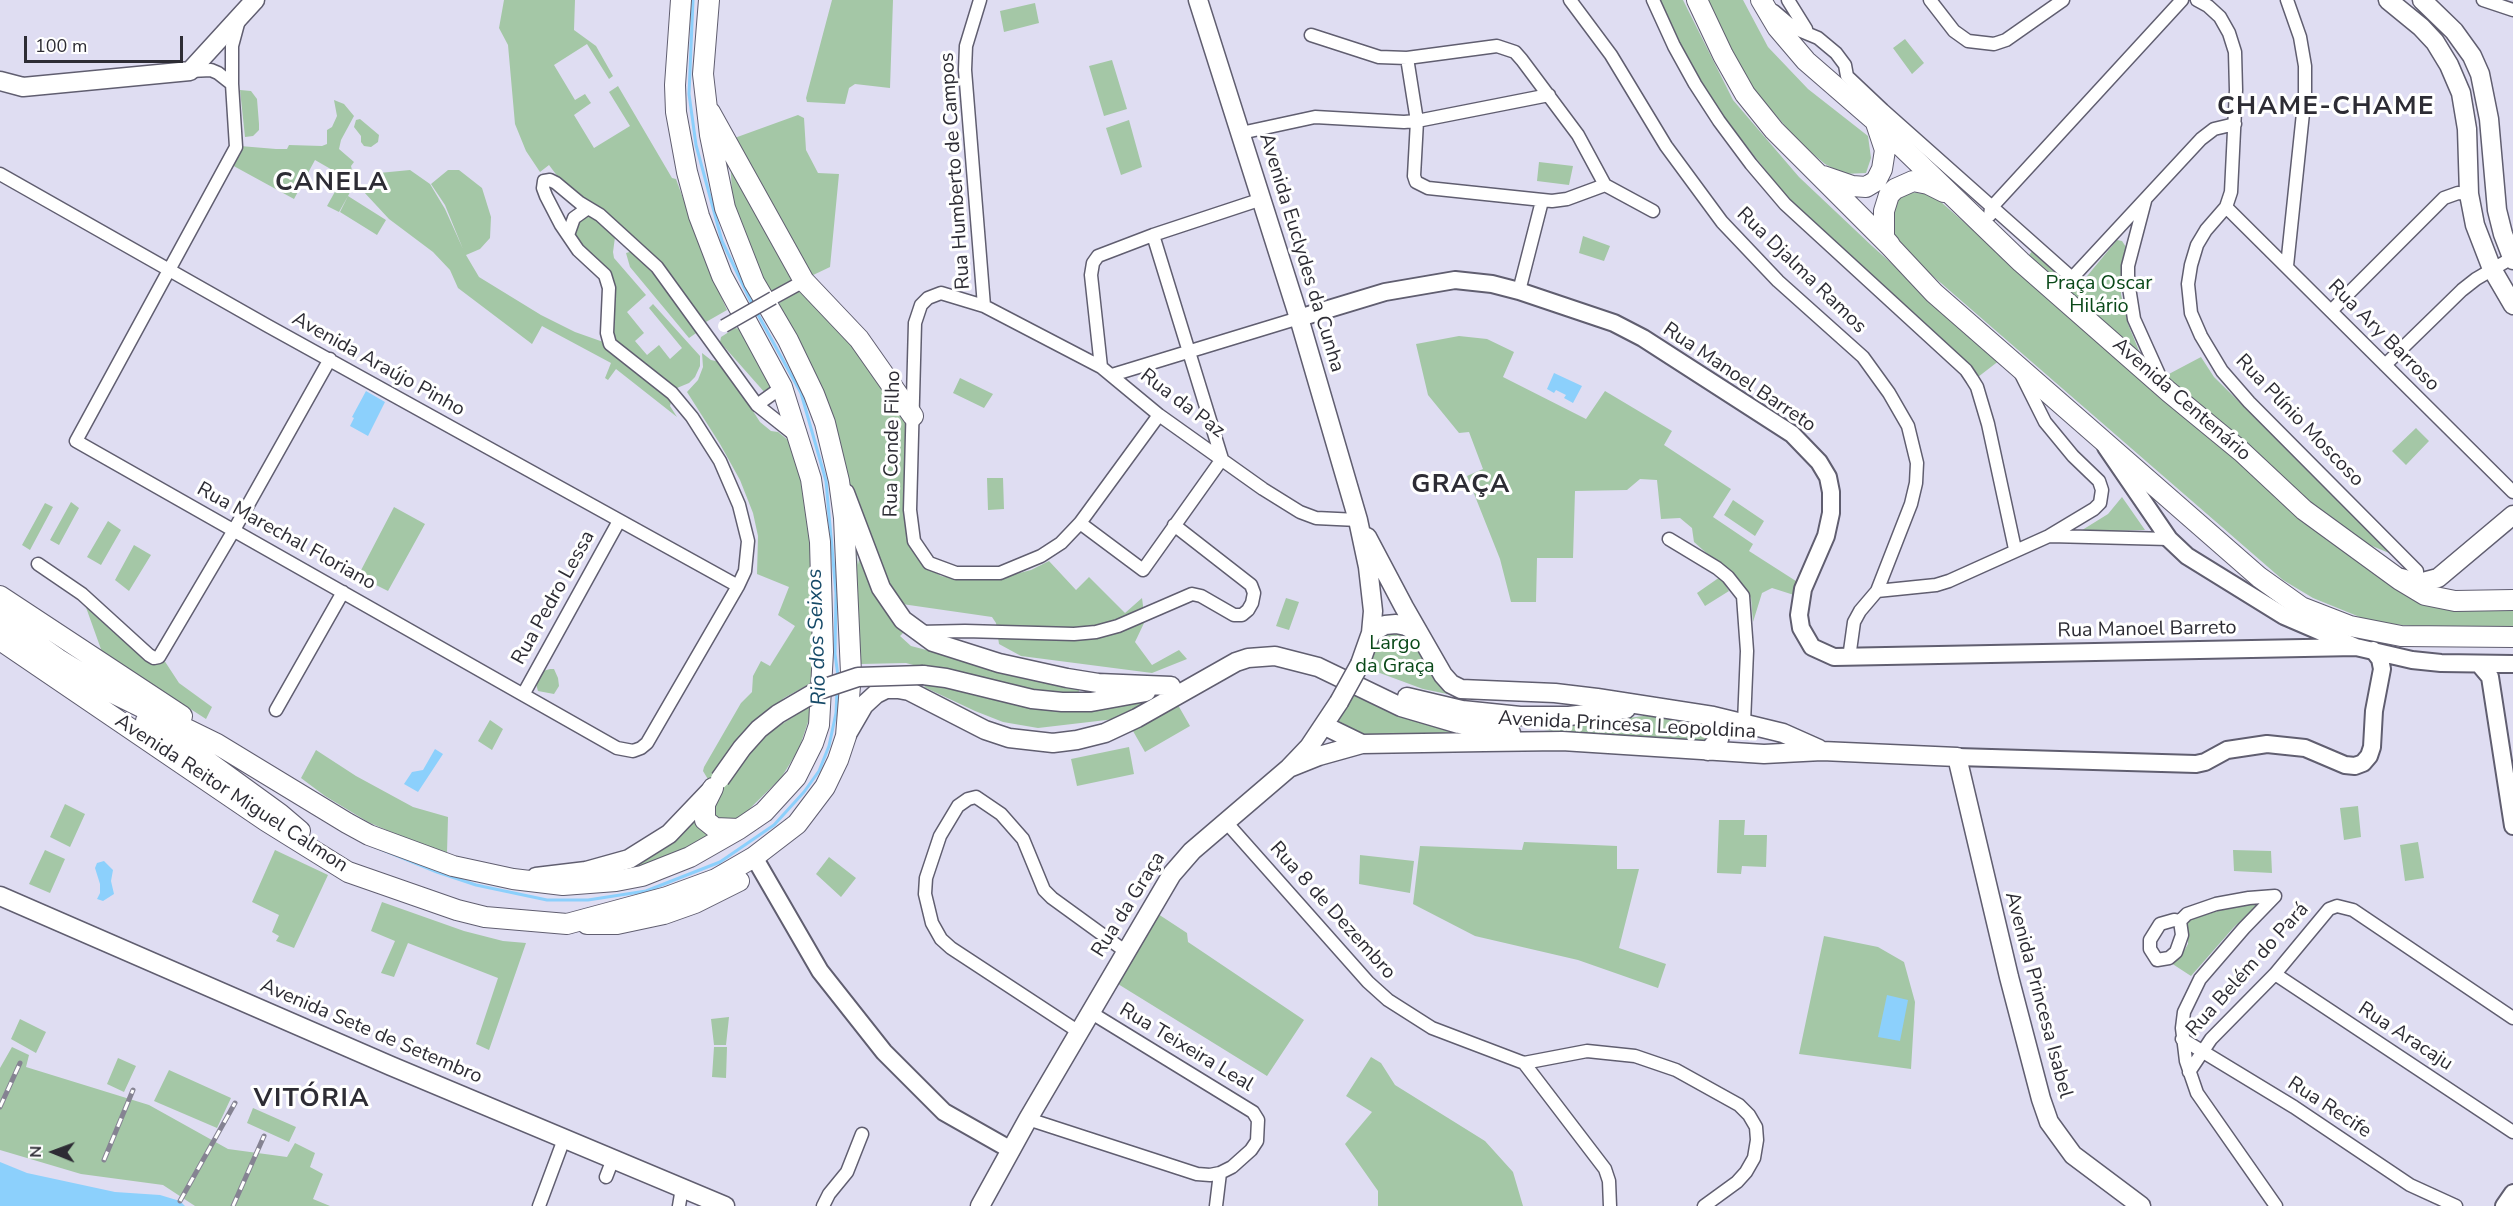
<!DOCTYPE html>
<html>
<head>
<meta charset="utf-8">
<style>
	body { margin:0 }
	#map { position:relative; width:2513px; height:1206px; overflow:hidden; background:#dfddf2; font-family:"Nunito Sans",sans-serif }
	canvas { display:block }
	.north { position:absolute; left:24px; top:1122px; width:60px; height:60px; -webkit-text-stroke:4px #fff; paint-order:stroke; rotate:271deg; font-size:16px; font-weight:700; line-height:24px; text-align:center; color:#2d2c34 }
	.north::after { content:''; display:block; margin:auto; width:21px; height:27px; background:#2d2c34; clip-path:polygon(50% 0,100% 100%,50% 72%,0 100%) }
	.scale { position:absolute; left:24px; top:36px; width:159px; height:27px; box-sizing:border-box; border:3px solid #2d2c34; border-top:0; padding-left:8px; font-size:18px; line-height:21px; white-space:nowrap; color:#2d2c34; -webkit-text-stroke:4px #fff; paint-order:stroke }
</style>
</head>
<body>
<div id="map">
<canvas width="2513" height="1206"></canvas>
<div class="north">N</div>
<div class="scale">100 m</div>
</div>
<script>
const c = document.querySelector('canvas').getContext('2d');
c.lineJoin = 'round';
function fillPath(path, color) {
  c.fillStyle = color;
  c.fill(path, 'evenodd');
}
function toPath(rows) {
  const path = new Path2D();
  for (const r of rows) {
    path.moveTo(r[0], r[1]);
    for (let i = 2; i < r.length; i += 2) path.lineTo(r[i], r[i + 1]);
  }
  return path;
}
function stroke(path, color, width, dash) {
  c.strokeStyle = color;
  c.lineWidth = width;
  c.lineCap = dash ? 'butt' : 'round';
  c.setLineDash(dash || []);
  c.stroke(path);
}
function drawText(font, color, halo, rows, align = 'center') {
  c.font = font + ' "Nunito Sans",sans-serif';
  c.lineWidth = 6;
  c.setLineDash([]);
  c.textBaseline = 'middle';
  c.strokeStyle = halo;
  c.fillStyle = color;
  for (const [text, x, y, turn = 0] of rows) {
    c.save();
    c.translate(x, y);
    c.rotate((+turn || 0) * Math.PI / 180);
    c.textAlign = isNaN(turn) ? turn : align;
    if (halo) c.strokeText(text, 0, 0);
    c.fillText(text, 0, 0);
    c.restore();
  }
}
const green = toPath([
	[504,0,575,0,574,30,596,46,613,76,609,79,587,44,554,65,575,100,585,94,591,103,574,115,594,148,630,126,609,92,618,86,672,178,676,179,708,267,727,310,706,322,661,265,567,189,549,165,540,172,526,151,515,124,508,45,499,28],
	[832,0,893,0,890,88,855,84,849,88,845,104,807,102,806,98],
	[1660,0,1683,0,1733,100,1799,177,1872,246,2000,360,1978,377,1947,344,1787,197,1720,113,1677,43],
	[1707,0,1743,0,1768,47,1808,89,1868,136,1871,158,1866,173,1844,174,1825,164,1799,142,1756,92,1732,56],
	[1035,3,1039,23,1004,32,1000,11],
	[1905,39,1924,63,1912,74,1893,48],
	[1112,60,1127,109,1104,116,1089,66],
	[240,90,251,91,257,99,259,124,259,130,253,136,245,137],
	[334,100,344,104,354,116,341,140,339,149,354,162,351,166,353,174,348,179,315,160,294,199,230,164,240,146,276,149,287,149,289,145,322,146,327,144,327,130,332,127,337,116],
	[798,115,804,118,806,150,818,173,839,174,830,267,767,297,746,250,732,193,729,140],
	[360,119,379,135,378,142,371,147,364,146,361,142,361,136,354,127,356,120],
	[1129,120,1142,167,1121,175,1106,128],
	[1539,162,1573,166,1569,185,1537,181],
	[410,170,430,184,445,209,463,249,445,205,431,184,448,170,459,170,482,188,491,217,490,238,480,249,466,255,479,277,541,315,575,332,609,344,673,395,670,406,677,417,616,369,608,380,605,378,611,363,542,326,532,344,458,288,450,270,433,252,389,219,363,191,379,173],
	[342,179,353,186,348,196,386,220,377,235,340,212,348,196,339,212,327,206],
	[1909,192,1933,195,2289,507,2398,588,2513,607,2513,627,2462,631,2372,622,2313,598,2283,580,1896,244,1888,218,1896,196],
	[585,211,616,230,613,252,614,258,646,295,627,312,644,333,635,341,647,355,659,345,670,359,682,348,649,308,653,304,700,356,700,366,695,377,689,383,677,388,675,394,612,343,610,288,569,232],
	[1583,236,1610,246,1604,261,1579,253],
	[2117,240,2122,241,2126,247,2121,294,2128,324,2144,363,2025,260,2033,250,2078,287],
	[636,250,702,329,689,338,630,267,626,253],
	[803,288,837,321,908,417,907,532,922,564,941,576,965,580,1000,578,1031,570,1049,561,1076,590,1089,577,1125,613,1142,598,1145,621,1135,642,1152,665,1179,650,1187,659,1152,673,1021,656,999,644,996,623,992,617,902,604,903,633,900,636,911,646,1079,690,1078,698,1018,693,906,663,861,664,853,617,849,544,856,547,858,565,865,528,843,465,773,307],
	[735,328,743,329,776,387,766,394,720,342,721,337],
	[1459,336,1487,339,1514,352,1503,377,1586,419,1605,391,1672,431,1664,445,1731,489,1713,517,1753,544,1749,551,1799,583,1794,595,1772,588,1762,593,1753,622,1751,598,1740,583,1694,542,1692,528,1680,518,1661,519,1657,480,1640,479,1627,490,1575,491,1573,558,1537,558,1536,602,1511,602,1500,559,1467,476,1483,469,1469,432,1459,433,1428,395,1416,344],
	[702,353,711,360,720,362,726,369,760,422,771,431,778,432,788,440,801,475,815,555,813,682,784,698,754,724,709,781,703,771,704,767,741,703,752,692,753,676,761,661,770,666,795,626,778,615,789,587,757,574,758,536,753,513,740,480,720,444,687,392,698,380,703,367],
	[2201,357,2214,377,2394,555,2343,534,2174,390,2167,375],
	[960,378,993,394,984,408,953,393],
	[2416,428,2429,441,2406,465,2392,451],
	[987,478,1003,478,1004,509,988,510],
	[2122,497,2145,530,2079,532,2108,514],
	[1733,500,1764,521,1755,536,1724,515],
	[71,502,79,508,59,545,50,540],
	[45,503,53,507,30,550,22,545],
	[394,507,425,524,388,591,358,576],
	[108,521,121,530,101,565,87,557],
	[134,545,151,555,129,591,115,580],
	[1720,577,1729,591,1705,606,1697,593],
	[1286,598,1299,602,1289,630,1276,626],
	[83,599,114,628,162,657,179,683,212,707,206,719,102,652],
	[1394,631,1410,636,1468,691,1467,698,1423,689,1361,666,1369,648,1383,633],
	[550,669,554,669,558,678,559,686,554,694,538,691,536,684,538,676,543,671],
	[929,682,1019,702,1153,696,1156,702,1115,719,1038,728,1003,722,975,711,924,687],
	[1354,690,1491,737,1364,739,1333,724],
	[1178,705,1190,726,1145,752,1133,731],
	[808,707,810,709,809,719,799,749,781,778,736,822,725,826,710,811,718,794,751,751,773,730],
	[1657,714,1710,724,1711,733,1705,743,1698,744,1544,730],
	[490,720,503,729,492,750,478,741],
	[1129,747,1134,774,1077,786,1071,759],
	[316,750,356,776,413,807,448,817,447,853,421,845,368,822,325,796,301,778],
	[705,799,718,832,665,866,569,876,608,868],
	[65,804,85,814,70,847,50,837],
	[2358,806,2361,837,2344,840,2340,808],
	[1719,820,1745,820,1744,835,1767,835,1766,867,1742,866,1741,874,1717,873],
	[1524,842,1617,846,1617,869,1639,869,1619,948,1666,964,1658,988,1578,960,1475,936,1413,904,1420,846,1522,850],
	[2418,842,2424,878,2405,881,2400,845],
	[45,850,65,859,50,893,29,884],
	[275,850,328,875,294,948,276,941,279,936,272,932,279,915,252,902],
	[2233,850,2271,851,2272,873,2234,871],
	[1360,855,1414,861,1410,893,1359,884],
	[829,857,856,878,841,897,816,874],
	[382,902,464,931,503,941,526,943,489,1050,476,1044,498,978,408,943,394,977,381,973,395,941,371,931],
	[2262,902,2234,927,2191,976,2171,963,2180,958,2188,944,2188,920,2221,910],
	[1158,914,1187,933,1188,942,1304,1020,1267,1076,1118,984],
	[1824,936,1878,947,1904,962,1915,1002,1911,1069,1799,1054],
	[729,1017,726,1045,714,1045,711,1019],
	[20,1019,46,1032,36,1053,11,1039],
	[12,1047,29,1055,26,1067,149,1105,228,1149,287,1157,295,1143,315,1153,310,1167,323,1174,313,1199,330,1206,195,1206,163,1185,81,1174,0,1150,0,1068],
	[714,1047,727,1047,726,1078,712,1077],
	[1371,1057,1381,1063,1395,1085,1485,1141,1513,1172,1523,1206,1378,1206,1378,1191,1345,1144,1372,1112,1346,1096],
	[118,1058,136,1066,124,1092,107,1084],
	[169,1070,231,1098,217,1128,154,1101],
	[253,1108,296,1127,289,1142,247,1123]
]);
const water = toPath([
	[1554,373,1582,386,1573,403,1564,398,1566,395,1556,390,1554,393,1547,389],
	[366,391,385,402,368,436,350,426,354,418,352,417],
	[435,749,443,754,418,792,404,784,412,772,423,770],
	[104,861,113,870,111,881,114,894,103,901,97,899,100,893,100,884,95,868,97,863],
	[1887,995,1908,1000,1900,1041,1878,1037],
	[0,1162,27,1173,115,1192,160,1195,180,1201,185,1206,0,1206]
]);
const stream = toPath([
	[693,0,689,94,696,145,722,241,753,306],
	[756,311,801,393,826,481,836,593,835,654,838,676],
	[361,841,437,872,476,885,547,900,588,900,646,891,720,862,774,825,804,792,819,771,829,746,836,713,837,691]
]);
const minor = toPath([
	[980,0,966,46,965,70,984,306],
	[1570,0,1611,55,1666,146,1722,222,1778,281,1863,357,1889,393,1908,426,1917,463,1916,483,1911,504,1877,591,1860,611,1854,622,1849,658],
	[1653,0,1674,46,1695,84,1719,121,1751,164,1785,204,1966,370,1972,379,1977,387,1988,424,2015,549],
	[1788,0,1806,29,1807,33],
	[1930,0,1954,31,1968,41,1994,44,2006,40,2063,0],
	[2197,0,2208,6,2220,17,2229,33,2235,52,2236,90,2231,192,2226,207,2206,230,2197,245,2191,265,2188,284,2191,313,2201,336,2222,371,2249,402,2417,571,2417,579,2409,581],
	[2287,0,2300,37,2305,66,2305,94,2287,266],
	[2483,0,2513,10],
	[1774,11,1794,28,1818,38,1836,53,1845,65,1847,76,1883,110,2072,278,2201,139,2214,129,2235,124],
	[1311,35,1379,57,1407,58],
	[1497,46,1515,52,1522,60,1578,135,1605,185,1567,199,1552,201,1428,188,1416,182,1414,176,1417,121,1407,58,1497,46],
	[190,71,211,70,218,73,232,84,236,147,76,441,617,748,633,751,641,748,647,743,738,586,745,571,748,541,739,505,720,461,692,417,672,393,610,344,607,333,609,288,605,275,578,250,561,225,546,196,543,188,544,181,550,180,556,183,580,203,600,215,657,267,757,405,796,436],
	[232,84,232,46,239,20],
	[1241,133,1315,117,1404,122,1417,121,1549,95],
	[0,174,268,326,738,586],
	[1605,185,1653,211],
	[2145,201,2128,266,2128,281,2134,319,2161,379],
	[2226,207,2513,492],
	[1990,215,1991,208,2182,0],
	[568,235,574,218,588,208],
	[1519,291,1542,201],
	[773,298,804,281],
	[2331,311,2444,198,2458,193,2469,194],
	[2385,365,2462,290,2476,279,2512,258],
	[1101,367,1091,275,1093,263,1098,256,1153,235,1262,199],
	[1112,375,1299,318],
	[757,405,782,387],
	[1159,415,1080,523,1061,543,1041,556,1000,573,956,573,929,563,914,541,910,510,915,323,921,305,928,298,941,293,984,306,1101,367,1159,415,1263,489,1300,512,1316,518,1358,520],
	[1080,523,1143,570,1222,459,1153,235],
	[2050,536,2169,539],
	[1669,539,1717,568,1728,577,1743,596,1747,651,1744,723],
	[38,564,82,594,149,655,154,658,159,657,234,530,330,359],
	[1877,591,1936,585,1949,581,2049,536,2094,509,2100,503,2102,490,2099,481,2073,456,2045,422,2020,372],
	[919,632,965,631,1074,634,1096,632,1118,626,1192,594,1201,596,1234,615,1242,615,1248,610,1252,603,1254,593,1251,585,1174,525],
	[524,693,619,521],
	[276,710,343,592],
	[1226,822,1368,982,1388,1000,1432,1028,1524,1063,1605,1169,1609,1181,1610,1206],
	[2275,896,2244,928,2200,979,2184,1012,2182,1028,2186,1061,2197,1093,2276,1206],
	[2180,921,2182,935,2176,952,2169,958,2157,960,2150,949,2150,940,2160,924,2174,920,2180,921,2187,914,2216,904,2249,898,2275,896],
	[2275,974,2513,1132],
	[1079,1032,951,948,941,939,932,923,925,894,926,878,940,836,958,806,968,799,976,797,1001,814,1023,839,1044,890,1052,898,1125,951],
	[2182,1039,2294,1107,2410,1185,2456,1206],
	[1524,1063,1587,1051,1635,1056,1676,1070,1739,1105,1749,1115,1756,1127,1757,1140,1754,1158,1746,1172,1737,1182,1704,1206],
	[2189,1072,2211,1039,2275,974,2329,909,2337,906,2353,910,2513,1018],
	[1028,1119,1197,1174,1210,1175,1220,1173,1232,1167,1251,1150,1257,1141,1258,1120,1253,1112,1090,1012],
	[606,1177,613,1159],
	[539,1206,564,1139],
	[679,1206,682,1188],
	[823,1206,829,1194,847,1172,862,1134],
	[1216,1206,1220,1173]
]);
const tertiary = toPath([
	[1299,318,1385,292,1455,280,1492,284,1519,291,1614,323,1643,338,1792,434,1819,462,1828,477,1831,492,1831,513,1826,536,1803,589,1799,615,1801,628,1812,647,1834,657,2356,647],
	[2106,447,2169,539,2187,556,2284,616,2356,647,2412,660,2441,663,2513,664],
	[2479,664,2490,677,2513,826],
	[1957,757,2196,764,2205,762,2227,750,2267,744,2305,748,2345,765,2355,766,2363,763,2369,756,2372,747,2374,711,2382,669,2380,659,2373,650],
	[754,857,820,971,884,1052,944,1112,1011,1150],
	[2504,1206,2513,1193]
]);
const secondary = toPath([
	[1198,0,1299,318,1358,520,1368,567,1373,611,1371,633,1360,664],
	[2388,0,2421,27,2435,42,2449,65,2461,93,2467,129,2469,194,2475,225,2492,269,2513,305],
	[2422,0,2454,31,2472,56,2480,74,2489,119,2497,210,2503,234,2513,260],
	[0,81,23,87,190,71,255,0],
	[845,493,881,588,903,620,933,642,999,663,1067,678,1098,683,1171,686],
	[1367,537,1404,607,1443,675,1451,684,1461,689,1555,693,1597,698,1713,716,1783,733,1819,749],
	[2401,578,2419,583,2438,578,2513,515],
	[1371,633,1385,625,1396,624,1406,626,1419,633],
	[923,675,946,678,1032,699,1062,702,1091,702,1146,692],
	[1407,697,1462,710,1520,716,1569,716,1626,709],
	[1325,726,1362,744],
	[846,736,864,705,876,694,886,689,898,689,909,691,985,730,1009,738,1053,743,1077,740,1105,733,1137,718,1236,662,1248,658,1275,656,1318,667,1401,707,1459,724,1511,733],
	[1708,751,1719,739,1721,732,1719,724,1713,716],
	[1289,768,1319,756,1362,744,1484,742,1562,741,1764,754,1822,751,1957,757,2009,977,2041,1099,2049,1122,2073,1155,2141,1206],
	[536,877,586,871,629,859,669,834,711,790],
	[0,896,391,1066,725,1206],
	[980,1206,1028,1119,1172,874,1192,851,1289,768,1309,747,1339,702]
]);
const primary = toPath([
	[1697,0,1723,55,1745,94,1774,130,1890,246,1934,293,2259,577,2301,607,2350,626,2401,636,2513,637],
	[1761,0,1777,27,1806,61,1874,120,2021,262,2169,392,2242,452,2304,510,2400,580,2425,595,2455,601,2513,600],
	[710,112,804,281,859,339,913,416],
	[1823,176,1852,186,1866,187,1876,181,1882,169,1885,150,1876,123],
	[1890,245,1884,238,1884,211,1889,195,1895,189,1913,181,1928,184,1944,192],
	[0,596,182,716],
	[0,618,58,659,115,694,217,744,347,823,369,835,453,866,513,879,563,885,616,881,642,876,690,857,739,829,764,812,796,777,813,743,819,725,823,652,820,542,811,479,782,387,722,276,699,216,687,172,676,112,675,85,681,0],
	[0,640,266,821,348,872,457,910,485,917,567,924,667,897,716,879,754,857,797,824,825,787,838,760,846,736,851,673,844,518,839,481,825,423,814,394,788,340,754,282,725,208,710,135,703,74,709,0],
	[146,721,196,753,280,814,300,831],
	[713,788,705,804,705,820,715,828,739,829],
	[587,924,617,924,664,914,695,903,739,881]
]);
const rail = toPath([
	[0,1107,20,1063],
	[104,1160,133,1090],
	[180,1201,235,1103],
	[233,1206,264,1136]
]);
const minorBridge = toPath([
	[724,326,773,298]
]);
const secondaryBridge = toPath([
	[1339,702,1360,664],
	[720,779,742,748,759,729,778,714,819,690,858,677,923,675]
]);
const streetNames = [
	["Rua Humberto de Campos",956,171,-94],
	["Avenida Euclydes da Cunha",1301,253,73],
	["Rua Djalma Ramos",1801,271,44],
	["Rua Ary Barroso",2383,336,45],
	["Avenida Araújo Pinho",378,365,29],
	["Rua Manoel Barreto",1739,378,34],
	["Avenida Centenário",2181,400,41],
	["Rua da Paz",1182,404,37],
	["Rua Plínio Moscoso",2299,421,46],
	["Rua Conde Filho",893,444,-89],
	["Rua Marechal Floriano",286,537,29],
	["Rua Pedro Lessa",554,598,-61],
	["Rua Manoel Barreto",2147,630,-1],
	["Avenida Princesa Leopoldina",1627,726,3],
	["Avenida Reitor Miguel Calmon",231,794,33],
	["Rua da Graça",1129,905,-58],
	["Rua 8 de Dezembro",1332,911,48],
	["Rua Belém do Pará",2248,970,-48],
	["Avenida Princesa Isabel",2038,995,75],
	["Avenida Sete de Setembro",371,1032,23],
	["Rua Aracaju",2405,1037,33],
	["Rua Teixeira Leal",1186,1048,31],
	["Rua Recife",2329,1108,33]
];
const parkNames = [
	["Praça Oscar",2099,284],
	["Hilário",2099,307],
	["Largo",1395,644],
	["da Graça",1395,667]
];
const waterNames = [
	["Rio dos Seixos",818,637,-92]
];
const districtNames = [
	["CHAME-CHAME",2326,108],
	["CANELA",332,184],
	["GRAÇA",1461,486],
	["VITÓRIA",312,1100]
];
fillPath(green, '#a4c7a6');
fillPath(water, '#8cd0fc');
stroke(stream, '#8cd0fc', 3);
stroke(minor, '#605e70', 15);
stroke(tertiary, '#605e70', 20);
stroke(secondary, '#605e70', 21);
stroke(primary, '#605e70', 22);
stroke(minor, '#fff', 12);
stroke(tertiary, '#fff', 16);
stroke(secondary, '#fff', 18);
stroke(primary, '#fff', 20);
stroke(rail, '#858392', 5);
stroke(rail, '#fff', 3, [9]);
stroke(minorBridge, '#605e70', 15, []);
stroke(secondaryBridge, '#605e70', 21, []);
stroke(minorBridge, '#fff', 12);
stroke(secondaryBridge, '#fff', 18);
drawText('20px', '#2d2c34', '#fff', streetNames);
drawText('20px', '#0a4919', '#fff', parkNames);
drawText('italic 21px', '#164a68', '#fff', waterNames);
c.letterSpacing = '1.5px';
drawText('bold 26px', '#2d2c34', '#fff', districtNames);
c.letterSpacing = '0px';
</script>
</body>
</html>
